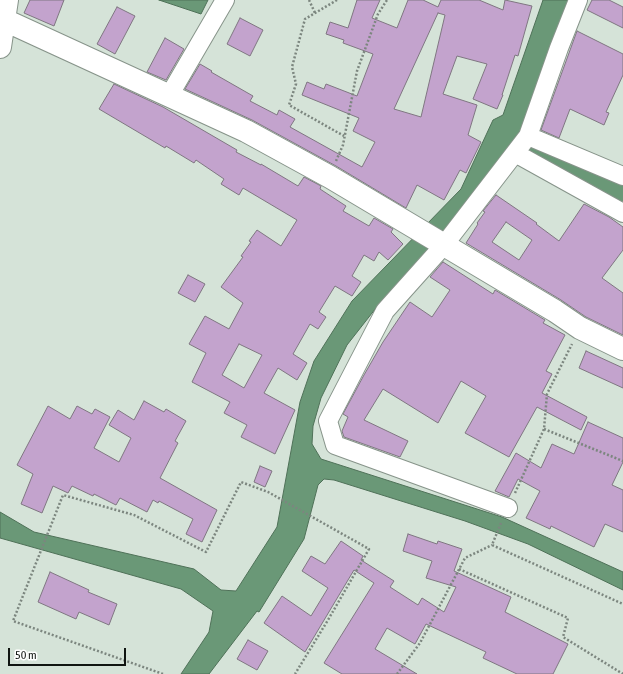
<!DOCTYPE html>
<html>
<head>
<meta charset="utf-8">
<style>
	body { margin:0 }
	#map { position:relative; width:623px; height:674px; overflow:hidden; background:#d5e3d8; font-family:"Asap Condensed",sans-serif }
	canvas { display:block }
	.scale { position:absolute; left:8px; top:648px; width:118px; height:18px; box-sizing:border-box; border:2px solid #101511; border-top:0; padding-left:5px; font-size:12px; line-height:14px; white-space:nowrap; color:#101511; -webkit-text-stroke:3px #fff; paint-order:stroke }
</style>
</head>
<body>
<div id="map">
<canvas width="623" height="674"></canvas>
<div class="scale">50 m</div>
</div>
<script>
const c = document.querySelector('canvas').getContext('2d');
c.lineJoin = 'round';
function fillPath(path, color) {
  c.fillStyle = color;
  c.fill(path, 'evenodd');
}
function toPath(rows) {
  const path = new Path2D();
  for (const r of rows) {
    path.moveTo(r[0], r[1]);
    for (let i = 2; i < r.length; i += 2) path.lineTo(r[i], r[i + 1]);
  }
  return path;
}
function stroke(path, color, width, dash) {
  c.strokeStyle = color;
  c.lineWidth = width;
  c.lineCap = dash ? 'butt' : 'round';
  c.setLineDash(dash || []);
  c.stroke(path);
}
const water = toPath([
	[159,0,208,0,201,14,159,0],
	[543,0,569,0,518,145,413,267,376,308,347,345,321,398,313,426,312,444,321,459,502,517,623,572,623,590,528,544,465,521,334,480,324,479,318,485,304,539,259,612,257,611,209,674,181,674,209,632,213,611,181,589,0,538,0,512,34,532,194,569,221,590,236,591,277,527,300,402,314,361,352,301,461,189,493,120,503,115,543,0]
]);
const canal = toPath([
	[518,145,623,193]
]);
const building = toPath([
	[30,0,64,0,54,26,24,13,30,0],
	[357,0,380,0,372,18,397,28,408,0,423,0,438,7,441,0,479,0,503,10,505,0,532,6,518,56,515,55,502,95,503,95,497,109,473,99,487,64,457,56,443,94,477,105,468,135,481,142,466,173,460,170,444,200,417,185,406,208,336,166,252,120,185,89,200,64,212,71,211,72,253,96,250,101,277,115,279,110,295,119,290,127,362,167,375,142,353,131,359,118,302,95,307,82,324,89,326,84,357,96,373,54,343,43,344,40,326,34,330,22,348,28,357,0],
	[438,13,445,15,421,117,394,109,438,13],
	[592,0,609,0,623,7,623,28,587,10,592,0],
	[117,7,135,16,115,54,97,44,117,7],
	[240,18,263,30,250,56,227,44,240,18],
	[577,31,623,54,623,75,606,112,609,113,604,125,570,109,559,138,541,130,577,31],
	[165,38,184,49,166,80,147,72,165,38],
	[114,84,163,107,237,150,236,152,261,165,261,164,298,186,304,177,321,186,320,189,346,206,343,211,369,226,374,218,393,229,391,232,403,244,388,260,379,252,374,261,364,255,352,276,361,282,352,296,335,286,319,312,326,317,318,329,310,324,293,354,307,363,297,380,278,368,264,393,295,410,275,454,241,437,247,425,224,413,230,402,192,382,206,353,189,344,205,316,229,329,243,303,221,287,243,257,241,256,251,242,249,241,257,230,281,246,297,220,243,188,239,195,221,184,224,179,196,160,194,163,166,146,165,148,99,109,114,84],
	[239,344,262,355,244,388,222,375,239,344],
	[496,195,537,223,536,224,559,241,584,204,609,217,623,227,623,250,602,278,623,293,623,335,586,317,561,300,466,243,478,224,477,223,485,212,483,211,496,195],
	[506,222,532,240,519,260,492,242,506,222],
	[443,262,493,294,495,290,545,320,543,323,565,335,546,371,552,374,542,393,587,417,581,430,537,407,509,457,465,433,486,396,461,381,438,423,383,389,364,420,408,441,400,457,344,437,342,431,348,417,343,414,364,375,383,342,410,302,432,317,450,290,430,277,443,262],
	[188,275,205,284,195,302,178,293,188,275],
	[586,351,623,368,623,388,579,368,586,351],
	[144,401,164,412,166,409,186,421,175,441,178,443,160,478,217,510,202,542,186,534,193,519,159,501,158,503,153,500,147,512,120,498,116,505,94,494,93,496,72,486,68,493,53,486,42,513,21,504,33,474,17,465,48,406,70,419,77,406,92,414,95,409,110,417,94,448,119,462,131,438,109,425,118,410,134,420,144,401],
	[588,422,623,438,623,462,612,485,623,490,623,532,605,524,594,547,551,526,550,529,526,518,540,491,518,479,509,497,495,491,516,453,541,468,552,444,574,454,588,422],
	[260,466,272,471,265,487,254,482,260,466],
	[408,534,437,544,438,541,462,549,454,571,511,597,505,612,568,644,553,674,517,674,483,658,486,652,426,624,415,644,387,628,375,649,417,674,342,674,324,663,374,583,354,570,305,652,264,623,282,596,311,616,328,588,302,571,311,556,325,564,341,541,363,556,361,560,394,581,390,587,418,605,422,598,444,612,456,587,426,578,432,561,403,551,408,534],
	[50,572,89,590,88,592,117,604,109,625,79,612,76,619,38,602,50,572],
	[248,640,268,651,257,670,237,659,248,640]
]);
const path = toPath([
	[309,0,315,13],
	[337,0,305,19,292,67,296,84,289,105,344,136],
	[336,161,343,145,357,71,378,14,387,0],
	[544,429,623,461],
	[515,493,544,429,547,394,572,344],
	[501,523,492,545,623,604],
	[459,569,568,618,563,637,623,674],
	[163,674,13,621,63,495,134,515,206,552,241,482,268,492,369,549,328,620,295,674],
	[397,674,420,643,465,558,492,545]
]);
const minor = toPath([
	[169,96,225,0],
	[528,136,623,176],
	[515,153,623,213],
	[508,508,335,445,328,421,385,311,444,245,528,136,559,48,578,0]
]);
const tertiary = toPath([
	[0,18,246,131,330,177,555,311,580,328,623,349],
	[0,47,7,0]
]);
fillPath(water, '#6a9877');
stroke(water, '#4f7158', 1);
stroke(canal, '#6a9877', 17);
fillPath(building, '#c3a3cd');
stroke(building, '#7f7681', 1);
stroke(minor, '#87948a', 20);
stroke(tertiary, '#87948a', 24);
stroke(path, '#7c867f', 2.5, [2, 2]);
stroke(minor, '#fff', 18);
stroke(tertiary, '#fff', 22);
</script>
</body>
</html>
